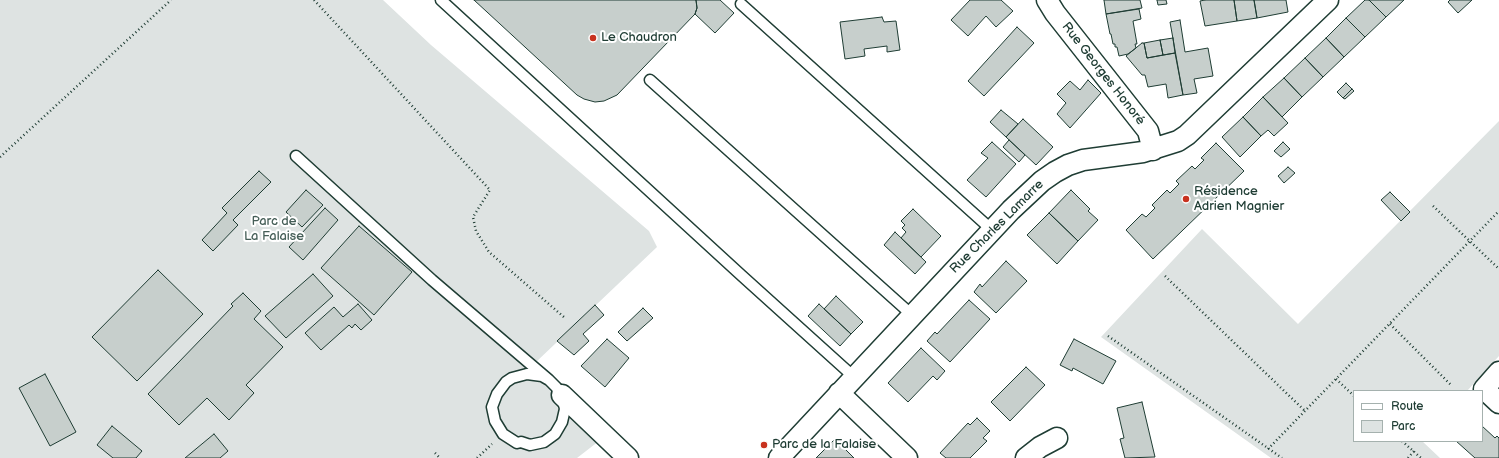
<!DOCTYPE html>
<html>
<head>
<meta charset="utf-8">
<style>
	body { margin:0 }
	#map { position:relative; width:1499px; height:458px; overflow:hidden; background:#fff; font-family:"Balsamiq Sans",sans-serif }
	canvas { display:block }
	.legend { position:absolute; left:1353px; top:390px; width:130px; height:52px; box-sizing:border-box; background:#fff; border:1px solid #a5b1ae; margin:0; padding:5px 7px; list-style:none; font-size:12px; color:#1f3d34 }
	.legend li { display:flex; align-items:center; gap:8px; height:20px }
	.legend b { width:20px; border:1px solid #a5b1ae }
</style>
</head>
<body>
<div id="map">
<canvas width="1499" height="458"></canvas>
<ul class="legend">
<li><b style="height:5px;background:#fff"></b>Route</li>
<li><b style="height:11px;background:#dee3e2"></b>Parc</li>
</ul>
</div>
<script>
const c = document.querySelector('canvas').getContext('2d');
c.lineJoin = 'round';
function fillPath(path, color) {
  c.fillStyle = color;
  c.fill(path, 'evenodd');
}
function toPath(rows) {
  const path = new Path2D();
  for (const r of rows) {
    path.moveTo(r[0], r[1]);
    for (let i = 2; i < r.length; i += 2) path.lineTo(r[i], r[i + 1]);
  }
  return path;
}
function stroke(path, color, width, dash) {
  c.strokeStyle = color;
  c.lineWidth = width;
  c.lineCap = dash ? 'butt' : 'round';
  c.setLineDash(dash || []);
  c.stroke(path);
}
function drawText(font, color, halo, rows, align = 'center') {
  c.font = font + ' "Balsamiq Sans",sans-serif';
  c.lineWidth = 4;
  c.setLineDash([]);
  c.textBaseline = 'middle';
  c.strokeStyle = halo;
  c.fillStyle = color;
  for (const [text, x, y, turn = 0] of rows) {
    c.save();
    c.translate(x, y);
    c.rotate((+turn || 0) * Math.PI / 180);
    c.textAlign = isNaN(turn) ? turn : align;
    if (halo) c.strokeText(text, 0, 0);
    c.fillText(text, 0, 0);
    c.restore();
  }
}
const green = toPath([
	[0,0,383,0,431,45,649,231,657,247,536,362,599,441,577,458,0,458],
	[1499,121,1499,356,1467,391,1354,391,1354,441,1422,441,1440,458,1271,458,1101,337,1202,229,1298,324]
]);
const building = toPath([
	[474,0,696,0,697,8,695,14,617,95,604,101,595,102,584,99,577,95,474,0],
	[696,0,720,0,734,13,715,33,695,14,697,8,696,0],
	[970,0,1001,0,1013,11,996,27,986,16,968,36,951,20,970,0],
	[1104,0,1140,0,1142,8,1106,14,1104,0],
	[1157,0,1166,0,1167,4,1158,5,1157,0],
	[1205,0,1234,0,1237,21,1205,26,1200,1,1205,0],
	[1234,0,1254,0,1257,18,1237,21,1234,0],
	[1254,0,1286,0,1288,12,1257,18,1254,0],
	[1365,0,1369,0,1386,17,1365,37,1346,18,1365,0],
	[1369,0,1404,0,1386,17,1369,0],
	[1450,0,1472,0,1458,13,1448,2,1450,0],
	[1139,9,1141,19,1133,21,1137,44,1135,44,1136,48,1128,54,1119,56,1117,47,1115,47,1115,44,1113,44,1111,34,1110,34,1106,14,1139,9],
	[882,17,884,22,896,21,900,50,887,52,887,46,864,49,865,56,845,59,840,22,882,17],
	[1346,18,1365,37,1344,57,1326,38,1346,18],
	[1180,20,1185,52,1208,48,1213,76,1194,79,1197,93,1183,95,1170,22,1180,20],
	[1017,27,1034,43,984,96,968,81,1017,27],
	[1173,38,1175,53,1163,55,1160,40,1173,38],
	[1326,38,1344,57,1323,77,1305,58,1326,38],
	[1160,40,1163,55,1147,58,1144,43,1160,40],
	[1142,43,1144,43,1147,58,1175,53,1183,95,1168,98,1166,84,1148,87,1145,75,1142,75,1126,56,1142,43],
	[1305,58,1323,77,1302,97,1284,78,1305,58],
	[1284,78,1302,97,1282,117,1263,97,1284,78],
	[1088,80,1101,93,1070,128,1057,114,1066,103,1057,94,1070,81,1080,90,1088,80],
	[1346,83,1352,89,1343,98,1337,92,1346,83],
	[1352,89,1354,91,1345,99,1343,98,1352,89],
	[1263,97,1288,123,1274,136,1268,130,1261,136,1243,117,1263,97],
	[1001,110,1018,124,1006,137,990,122,1001,110],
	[1243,117,1261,136,1240,157,1222,137,1243,117],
	[1023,119,1053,147,1036,165,1006,137,1023,119],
	[1009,140,1025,155,1019,162,1003,147,1009,140],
	[992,142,1016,164,986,197,967,180,988,158,981,153,992,142],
	[1283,142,1290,149,1281,157,1274,151,1283,142],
	[1216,143,1244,171,1153,259,1126,230,1142,214,1146,217,1155,208,1152,205,1167,190,1170,193,1179,184,1176,181,1192,166,1195,169,1204,160,1201,158,1216,143],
	[1288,167,1295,173,1284,183,1278,176,1288,167],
	[259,171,271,182,233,220,238,225,213,251,202,240,227,213,222,208,259,171],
	[306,190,323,205,302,227,286,212,306,190],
	[1071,190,1090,209,1088,211,1098,220,1078,241,1049,213,1071,190],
	[1390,192,1410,212,1401,221,1381,200,1390,192],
	[325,208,338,220,303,260,289,247,325,208],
	[913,209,941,236,921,257,901,238,906,232,902,228,905,225,901,221,913,209],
	[1049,213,1078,241,1057,264,1027,235,1049,213],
	[359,226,412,272,374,315,321,268,359,226],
	[895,232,926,262,915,274,884,245,895,232],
	[1006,261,1027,281,996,313,974,292,980,284,982,287,1006,261],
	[158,270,203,314,137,381,92,337,158,270],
	[313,274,333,296,286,338,265,316,313,274],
	[243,293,261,311,254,319,283,347,246,385,254,393,229,420,207,398,179,425,148,394,233,306,231,304,243,293],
	[836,296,863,322,851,334,824,309,836,296],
	[969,300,990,319,950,362,927,341,935,332,937,334,969,300],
	[358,304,372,320,361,330,355,324,352,328,349,325,321,350,305,333,334,307,343,317,358,304],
	[819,304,851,334,840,346,808,316,819,304],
	[595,305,604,315,583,334,589,341,574,355,557,341,595,305],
	[643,308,653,318,627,341,618,332,643,308],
	[607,339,629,358,605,387,581,366,607,339],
	[1074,339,1116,361,1103,384,1073,368,1072,371,1060,365,1074,339],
	[921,348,945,371,937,380,933,376,908,402,888,383,921,348],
	[1026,367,1045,385,1010,421,991,402,1026,367],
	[45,374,76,432,50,446,19,388,45,374],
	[1142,402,1155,457,1125,458,1120,439,1124,438,1117,408,1142,402],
	[977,418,990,431,983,438,987,441,970,458,946,458,940,453,968,423,970,425,977,418],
	[112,426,142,451,136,458,113,458,97,445,112,426],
	[1482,426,1495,438,1497,436,1499,438,1499,458,1475,458,1456,441,1482,441,1482,426],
	[214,434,228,451,220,458,185,458,214,434],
	[835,439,854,458,816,458,835,439]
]);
const path = toPath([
	[314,0,490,190,473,217,476,231,489,252,565,318],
	[0,157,171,0],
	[1433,206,1499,269],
	[1165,276,1305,411],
	[1390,324,1451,385],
	[1108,336,1282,458],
	[1336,379,1354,396],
	[1402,441,1421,458],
	[1268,449,1499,211],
	[435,453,440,458],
	[477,458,492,444],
	[1408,458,1414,451]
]);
const lane = toPath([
	[441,0,741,275,854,377],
	[741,4,992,230],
	[650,80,912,315],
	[296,156,432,280,549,380],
	[527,374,542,376,549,380,556,387,562,395,565,409,562,422,555,434,544,442,530,445,521,442,517,443,503,434,495,421,492,407,497,394,506,382,512,378,527,374]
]);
const street = toPath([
	[1047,0,1055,13,1148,131,1153,150],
	[1499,372,1484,389,1499,403],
	[839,393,907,458],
	[562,395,628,458],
	[779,458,1011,210,1042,181,1055,172,1068,165,1083,160,1143,152,1178,141,1187,135,1328,0],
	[1026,458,1040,447,1057,438]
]);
const markers = [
	[593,38,4,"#c8321e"],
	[1186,199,4,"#c8321e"],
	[764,445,4,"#c8321e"]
];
const poiNames = [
	["Le Chaudron",601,38],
	["Résidence",1194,192],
	["Adrien Magnier",1194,207],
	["Parc de la Falaise",772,445]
];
const streetNames = [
	["Rue Georges Honoré",1103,74,52],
	["Rue Charles Lamarre",997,227,-45]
];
const parkNames = [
	["Parc de",274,222],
	["La Falaise",274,237]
];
fillPath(green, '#dee3e2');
fillPath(building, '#c7cfcc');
stroke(building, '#1f3d34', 1);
stroke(lane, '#1f3d34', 13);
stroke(street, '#1f3d34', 23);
stroke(path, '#1f3d34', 2.5, [1, 3]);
stroke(lane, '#fff', 10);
stroke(street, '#fff', 20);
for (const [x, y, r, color] of markers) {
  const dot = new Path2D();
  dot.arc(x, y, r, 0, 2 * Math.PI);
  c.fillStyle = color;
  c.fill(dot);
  stroke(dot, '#fff', 1.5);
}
drawText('13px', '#1f3d34', '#fff', poiNames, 'left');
drawText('13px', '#1f3d34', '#fff', streetNames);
drawText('13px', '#455e57', '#fff', parkNames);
</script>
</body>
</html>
